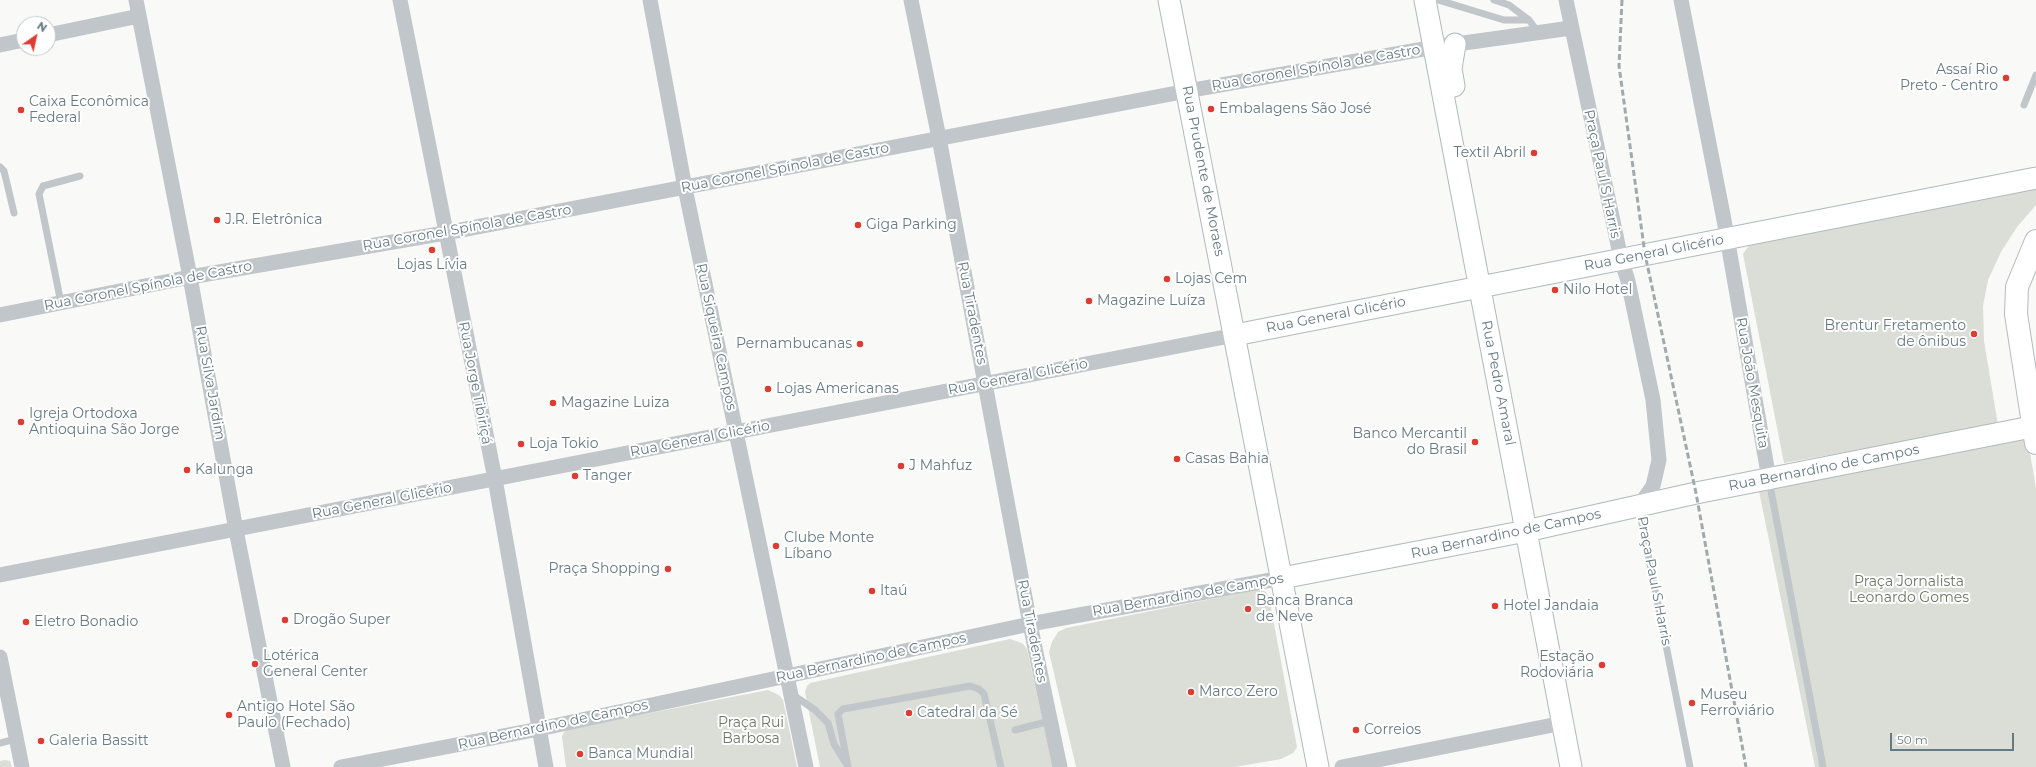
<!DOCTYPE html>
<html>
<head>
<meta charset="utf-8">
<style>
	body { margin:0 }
	#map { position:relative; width:2036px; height:767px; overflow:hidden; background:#f9f9f7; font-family:Montserrat,sans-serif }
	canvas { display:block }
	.north { position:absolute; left:16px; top:16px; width:40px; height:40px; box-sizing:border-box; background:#fff; border:1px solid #c1cacd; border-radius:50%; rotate:34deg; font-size:11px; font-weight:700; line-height:16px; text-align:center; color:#657a81 }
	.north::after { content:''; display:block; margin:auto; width:14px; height:18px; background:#dd3c32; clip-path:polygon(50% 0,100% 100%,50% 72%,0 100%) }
	.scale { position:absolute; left:1890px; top:733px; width:124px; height:18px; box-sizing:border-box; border:2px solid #657a81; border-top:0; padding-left:5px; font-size:12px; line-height:14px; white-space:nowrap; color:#657a81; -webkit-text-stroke:3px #fff; paint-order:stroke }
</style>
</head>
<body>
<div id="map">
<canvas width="2036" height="767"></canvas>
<div class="north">N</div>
<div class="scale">50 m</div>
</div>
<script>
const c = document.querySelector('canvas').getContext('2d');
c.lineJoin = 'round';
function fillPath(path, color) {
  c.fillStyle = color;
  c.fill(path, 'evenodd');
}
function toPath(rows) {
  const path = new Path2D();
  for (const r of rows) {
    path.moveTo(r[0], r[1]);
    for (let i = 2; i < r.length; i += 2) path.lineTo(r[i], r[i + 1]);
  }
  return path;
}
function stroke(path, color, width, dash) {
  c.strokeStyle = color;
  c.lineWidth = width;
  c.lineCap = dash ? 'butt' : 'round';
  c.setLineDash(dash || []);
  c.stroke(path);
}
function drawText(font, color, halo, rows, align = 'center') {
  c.font = font + ' Montserrat,sans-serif';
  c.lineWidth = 4;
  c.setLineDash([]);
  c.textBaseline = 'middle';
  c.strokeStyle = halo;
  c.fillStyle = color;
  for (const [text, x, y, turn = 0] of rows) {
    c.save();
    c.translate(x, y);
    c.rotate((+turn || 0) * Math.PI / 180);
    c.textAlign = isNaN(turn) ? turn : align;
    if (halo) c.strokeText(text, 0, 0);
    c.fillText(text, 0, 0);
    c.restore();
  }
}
const green = toPath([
	[2036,186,2036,205,2017,227,2001,252,1988,280,1983,306,1984,341,1998,425,1784,463,1743,254,1750,244],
	[2027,436,2036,488,2036,767,1815,767,1759,491],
	[1261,589,1266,592,1269,597,1297,747,1293,753,1281,759,1235,767,1076,767,1049,652,1052,642,1058,632,1066,628],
	[1010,639,1022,643,1027,649,1053,767,820,767,805,692,807,686,810,683],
	[768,690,779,695,783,700,797,767,566,767,562,737,564,732,568,729],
	[5,760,10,761,12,767,0,767,0,761]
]);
const lane = toPath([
	[1438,0,1504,20,1529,20,1538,32],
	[1494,0,1509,5,1529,20],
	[2024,105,2036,75],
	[0,167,4,171,14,213],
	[61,303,39,194,43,186,80,176],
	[1769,480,1823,767],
	[1639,508,1690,767],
	[793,695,815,710,828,723,834,744,847,765],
	[1015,730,1050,721],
	[0,743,16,739],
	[848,767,838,714,843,709,970,686,979,689,984,694,1001,767]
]);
const street = toPath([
	[136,0,190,277,236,530,283,767],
	[400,0,495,479,546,767],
	[650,0,685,188,806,767],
	[911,0,939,138,1030,624,1060,767],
	[1566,0,1621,259,1628,281,1653,400,1659,460,1653,486,1639,506],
	[1681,0,1724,220,1769,479],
	[48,35,139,16],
	[0,45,24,40],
	[0,315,190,277,445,233,1187,91,1435,47,1571,28],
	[0,575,1235,335],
	[0,657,22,767],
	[341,767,539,729,1030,624,1282,578],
	[1342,767,1563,723]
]);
const secondary = toPath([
	[1169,0,1318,767],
	[1425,0,1571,767],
	[1454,86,1451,69,1455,44],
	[1235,335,2036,178],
	[1282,578,1526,531,1696,493,2036,426]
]);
const primary = toPath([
	[2036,241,2017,287,2016,314,2036,443]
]);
const rail = toPath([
	[1622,0,1619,66,1645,254,1696,493,1746,767]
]);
const markers = [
	[2006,78,4,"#dd3c32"],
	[1211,109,4,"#dd3c32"],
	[21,110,4,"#dd3c32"],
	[1534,153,4,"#dd3c32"],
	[217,220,4,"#dd3c32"],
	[858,225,4,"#dd3c32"],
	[432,250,4,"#dd3c32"],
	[1167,279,4,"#dd3c32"],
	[1555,290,4,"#dd3c32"],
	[1089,301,4,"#dd3c32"],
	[1974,334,4,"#dd3c32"],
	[860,344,4,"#dd3c32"],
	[768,389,4,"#dd3c32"],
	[553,403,4,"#dd3c32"],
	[21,422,4,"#dd3c32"],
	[1475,442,4,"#dd3c32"],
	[521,444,4,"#dd3c32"],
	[1177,459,4,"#dd3c32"],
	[901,466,4,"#dd3c32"],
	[187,470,4,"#dd3c32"],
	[575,476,4,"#dd3c32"],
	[776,546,4,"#dd3c32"],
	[668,569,4,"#dd3c32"],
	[872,591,4,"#dd3c32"],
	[1495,606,4,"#dd3c32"],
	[1248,609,4,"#dd3c32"],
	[285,620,4,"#dd3c32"],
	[26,622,4,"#dd3c32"],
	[255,664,4,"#dd3c32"],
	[1602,665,4,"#dd3c32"],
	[1191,692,4,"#dd3c32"],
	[1692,703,4,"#dd3c32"],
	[909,713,4,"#dd3c32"],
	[229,715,4,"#dd3c32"],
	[1356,730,4,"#dd3c32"],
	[41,741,4,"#dd3c32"],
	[580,754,4,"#dd3c32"]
];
const streetNames = [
	["Rua Coronel Spínola de Castro",1316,68,-10],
	["Rua Coronel Spínola de Castro",785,168,-11],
	["Rua Prudente de Moraes",1203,171,79],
	["Praça Paul S Harris",1602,174,78],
	["Rua Coronel Spínola de Castro",467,228,-10],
	["Rua General Glicério",1654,253,-11],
	["Rua Coronel Spínola de Castro",148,286,-11],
	["Rua Tiradentes",972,313,79],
	["Rua General Glicério",1336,315,-11],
	["Rua Siqueira Campos",716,337,78],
	["Rua General Glicério",1018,377,-11],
	["Rua Silva Jardim",210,383,80],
	["Rua Jorge Tibiriçá",475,383,79],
	["Rua Pedro Amaral",1498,383,79],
	["Rua João Mesquita",1752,383,80],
	["Rua General Glicério",700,439,-11],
	["Rua Bernardino de Campos",1824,468,-11],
	["Rua General Glicério",382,501,-11],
	["Rua Bernardino de Campos",1506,534,-12],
	["Praça Paul S Harris",1654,581,79],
	["Rua Bernardino de Campos",1188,595,-10],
	["Rua Tiradentes",1032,631,79],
	["Rua Bernardino de Campos",871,658,-12],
	["Rua Bernardino de Campos",553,725,-12]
];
const poiNames = [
	["Assaí Rio",1998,70,"right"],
	["Preto - Centro",1998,86,"right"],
	["Caixa Econômica",29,102],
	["Federal",29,118],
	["Embalagens São José",1219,109],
	["Textil Abril",1526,153,"right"],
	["J.R. Eletrônica",225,220],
	["Giga Parking",866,225],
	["Lojas Lívia",432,265,"center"],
	["Lojas Cem",1175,279],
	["Nilo Hotel",1563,290],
	["Magazine Luíza",1097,301],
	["Brentur Fretamento",1966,326,"right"],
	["de ônibus",1966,342,"right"],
	["Pernambucanas",852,344,"right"],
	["Lojas Americanas",776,389],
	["Magazine Luiza",561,403],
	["Igreja Ortodoxa",29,414],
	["Antioquina São Jorge",29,430],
	["Banco Mercantil",1467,434,"right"],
	["do Brasil",1467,450,"right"],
	["Loja Tokio",529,444],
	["Casas Bahia",1185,459],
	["J Mahfuz",909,466],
	["Kalunga",195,470],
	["Tanger",583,476],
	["Clube Monte",784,538],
	["Líbano",784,554],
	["Praça Shopping",660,569,"right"],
	["Itaú",880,591],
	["Banca Branca",1256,601],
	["de Neve",1256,617],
	["Hotel Jandaia",1503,606],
	["Drogão Super",293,620],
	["Eletro Bonadio",34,622],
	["Lotérica",263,656],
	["General Center",263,672],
	["Estação",1594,657,"right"],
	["Rodoviária",1594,673,"right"],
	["Marco Zero",1199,692],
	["Museu",1700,695],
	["Ferroviário",1700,711],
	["Antigo Hotel São",237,707],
	["Paulo (Fechado)",237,723],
	["Catedral da Sé",917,713],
	["Correios",1364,730],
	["Galeria Bassitt",49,741],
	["Banca Mundial",588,754]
];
const parkNames = [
	["Praça Jornalista",1909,582],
	["Leonardo Gomes",1909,598],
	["Praça Rui",751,723],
	["Barbosa",751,739]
];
fillPath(green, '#daded6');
stroke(secondary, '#b0b9bc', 23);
stroke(primary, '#b4babd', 24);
stroke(lane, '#c0c6c9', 7);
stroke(street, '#c0c6c9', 15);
stroke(secondary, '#fff', 21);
stroke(primary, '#fff', 22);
stroke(rail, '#a0aaad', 3, [6, 3]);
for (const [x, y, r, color] of markers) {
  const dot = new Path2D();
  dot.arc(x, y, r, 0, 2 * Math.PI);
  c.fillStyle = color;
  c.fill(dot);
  stroke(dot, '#fff', 1.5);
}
drawText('14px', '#657a81', '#fff', streetNames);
drawText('14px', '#657a81', '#fff', poiNames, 'left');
drawText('14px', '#6b7964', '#fff', parkNames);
</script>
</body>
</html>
